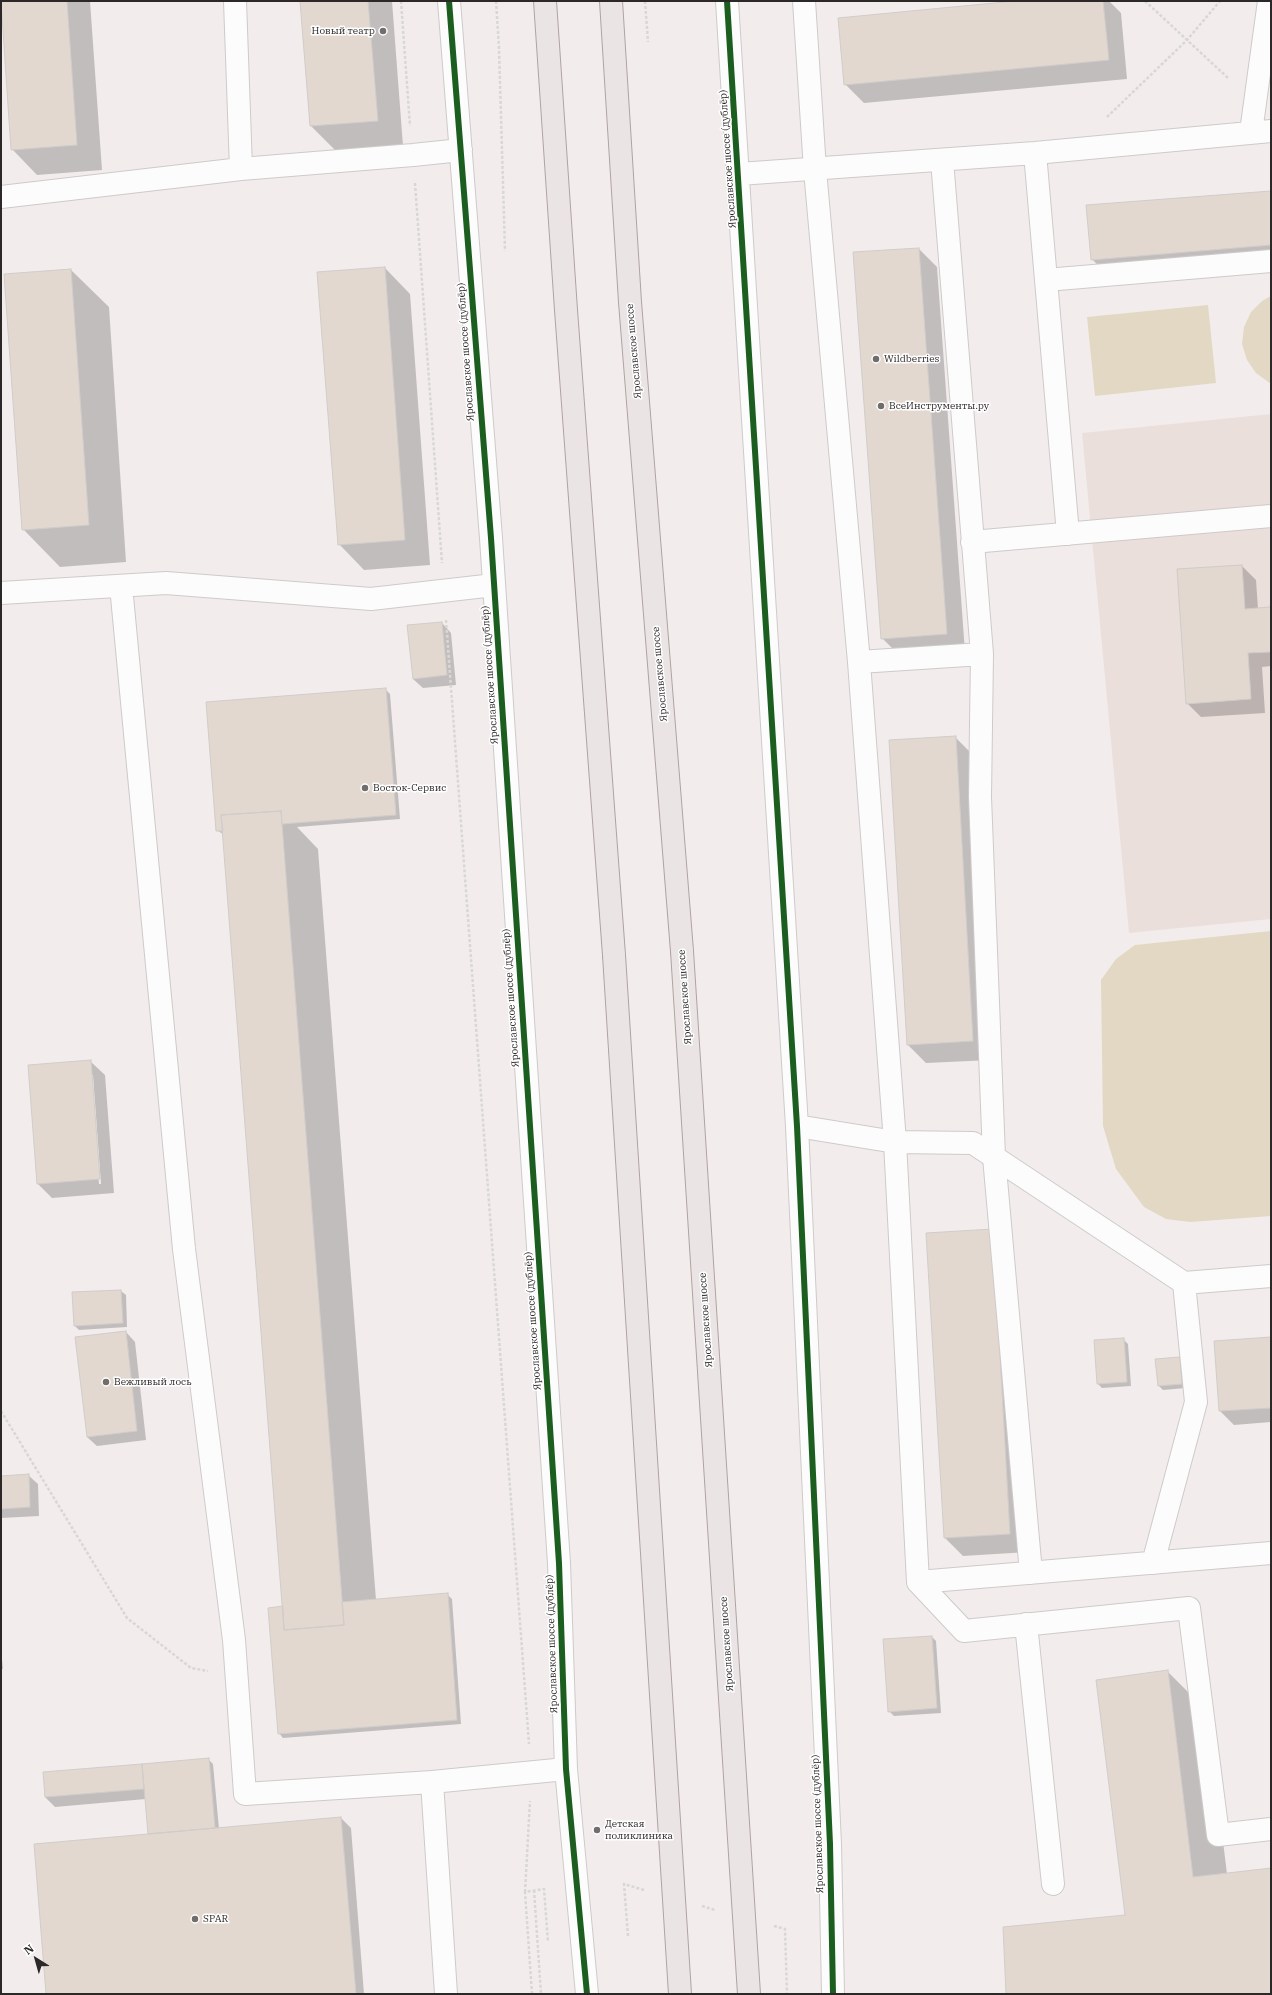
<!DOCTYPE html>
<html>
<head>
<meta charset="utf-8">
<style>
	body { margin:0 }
	#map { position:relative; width:1272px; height:1995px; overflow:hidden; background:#f2edec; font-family:"IBM Plex Serif",serif }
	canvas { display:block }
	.frame { position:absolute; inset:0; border:2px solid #2c2827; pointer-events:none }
	.north { position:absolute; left:16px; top:1939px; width:40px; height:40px; -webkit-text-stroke:3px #fff; paint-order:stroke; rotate:323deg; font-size:11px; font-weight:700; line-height:16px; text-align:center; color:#2c2827 }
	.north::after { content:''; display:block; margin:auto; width:14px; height:18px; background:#2c2827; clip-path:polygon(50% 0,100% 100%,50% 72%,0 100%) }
</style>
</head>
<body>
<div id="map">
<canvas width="1272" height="1995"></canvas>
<div class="frame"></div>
<div class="north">N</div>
</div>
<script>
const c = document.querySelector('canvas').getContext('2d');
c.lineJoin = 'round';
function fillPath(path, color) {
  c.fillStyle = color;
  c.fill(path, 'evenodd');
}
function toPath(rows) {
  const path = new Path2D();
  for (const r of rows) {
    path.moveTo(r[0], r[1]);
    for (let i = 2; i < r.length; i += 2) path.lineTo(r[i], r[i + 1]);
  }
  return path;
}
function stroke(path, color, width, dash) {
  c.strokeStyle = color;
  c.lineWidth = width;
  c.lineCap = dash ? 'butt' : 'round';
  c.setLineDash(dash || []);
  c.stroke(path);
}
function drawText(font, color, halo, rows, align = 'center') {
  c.font = font + ' "IBM Plex Serif",serif';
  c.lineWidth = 3;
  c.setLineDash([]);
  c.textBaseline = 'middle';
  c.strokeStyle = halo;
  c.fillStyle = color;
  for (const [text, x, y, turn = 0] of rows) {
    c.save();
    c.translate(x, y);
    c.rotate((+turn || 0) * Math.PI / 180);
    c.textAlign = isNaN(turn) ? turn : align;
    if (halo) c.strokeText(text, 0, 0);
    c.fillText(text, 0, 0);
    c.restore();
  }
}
const built = toPath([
	[1271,414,1271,919,1129,933,1082,433]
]);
const green = toPath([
	[1271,296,1271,384,1256,373,1247,360,1242,344,1244,327,1251,312,1262,301],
	[1208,305,1216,383,1095,396,1087,317],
	[1271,931,1271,1216,1190,1222,1166,1219,1144,1207,1116,1169,1103,1126,1101,980,1116,959,1135,945]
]);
const shadow = toPath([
	[1,1,90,1,102,170,37,175,12,149],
	[301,1,392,1,403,146,336,151,311,126],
	[1030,1,1109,1,1121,13,1127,79,864,103,845,84],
	[1271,192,1271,265,1110,278,1092,259],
	[919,249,937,267,965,652,901,657,882,638],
	[385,268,410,294,430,565,364,570,339,544],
	[71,270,109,307,126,562,60,567,23,529],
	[1242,566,1256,580,1258,609,1271,608,1271,666,1262,667,1265,713,1201,717,1187,703,1178,570],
	[442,623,451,633,456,685,423,688,413,679],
	[385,689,390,694,400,819,297,827,318,849,376,1600,447,1594,452,1599,461,1724,283,1738,279,1733,284,1607,224,835,217,830],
	[955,737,974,756,991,1060,926,1063,908,1045,890,741],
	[90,1061,105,1075,114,1193,52,1198,38,1184],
	[91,1075,93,1075,101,1184,99,1184],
	[1011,1249,1028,1552,963,1556,945,1538],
	[121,1291,126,1295,127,1327,79,1330,74,1325,73,1293],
	[126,1332,135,1342,146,1440,97,1446,87,1437],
	[1271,1338,1271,1422,1234,1425,1220,1411],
	[1123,1339,1128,1344,1131,1386,1102,1388,1098,1384],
	[1179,1358,1184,1363,1186,1388,1163,1390,1159,1386],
	[28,1475,38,1484,39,1516,1,1518,1,1477],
	[932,1637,936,1641,941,1713,894,1716,889,1711],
	[1,1649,3,1669,1,1669],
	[1167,1671,1207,1711,1227,1874,1271,1869,1271,1994,1007,1994,1126,1916],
	[209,1760,213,1764,219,1829,341,1818,351,1828,364,1994,47,1994,150,1835,146,1799,55,1807,45,1797,44,1773]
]);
const building = toPath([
	[1,1,67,1,77,145,11,150,1,1],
	[300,1,368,1,378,121,310,126,300,1],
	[1015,1,1103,1,1109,60,844,85,838,18,1015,1],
	[1271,191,1271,245,1091,260,1086,205,1271,191],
	[919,248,947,634,881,639,853,252,919,248],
	[385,267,405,540,338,545,317,272,385,267],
	[71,269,89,525,22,530,4,274,71,269],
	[1242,565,1245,609,1270,607,1271,600,1271,652,1248,653,1251,699,1186,704,1177,569,1242,565],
	[442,622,447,675,413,679,407,625,442,622],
	[386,688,396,815,282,824,281,811,221,815,223,831,216,831,206,702,386,688],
	[956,736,973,1041,907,1045,889,740,956,736],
	[281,811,344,1625,284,1630,221,815,281,811],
	[91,1060,100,1179,37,1184,28,1065,91,1060],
	[993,1229,1010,1534,944,1538,926,1233,993,1229],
	[121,1290,123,1323,74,1326,72,1292,121,1290],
	[126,1331,137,1431,87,1437,75,1337,126,1331],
	[1271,1337,1271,1408,1219,1411,1214,1341,1271,1337],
	[1124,1338,1127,1382,1097,1384,1094,1340,1124,1338],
	[1180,1357,1182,1384,1158,1386,1155,1359,1180,1357],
	[29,1474,30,1507,1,1509,1,1476,29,1474],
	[448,1593,457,1720,278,1734,268,1608,283,1606,284,1630,344,1625,342,1602,448,1593],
	[932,1636,937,1708,888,1712,883,1639,932,1636],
	[1168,1670,1193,1877,1271,1868,1271,1994,1006,1994,1003,1927,1125,1915,1096,1680,1168,1670],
	[209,1758,215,1828,148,1834,142,1764,209,1758],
	[142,1764,144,1789,45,1797,43,1772,142,1764],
	[341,1817,356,1994,46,1994,34,1844,341,1817]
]);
const path = toPath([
	[401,1,410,126],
	[496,1,499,48,505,251],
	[645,1,648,42],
	[1145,1,1228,78],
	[1107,117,1187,40,1220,1],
	[415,183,442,563],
	[446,620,529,1744],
	[1,1411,127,1618,191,1668,208,1671],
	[534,1890,541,1994],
	[525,1892,530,1801],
	[702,1906,715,1910],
	[774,1926,785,1929,787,1994],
	[628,1936,624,1884,644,1890],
	[552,1993,552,1994],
	[532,1994,525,1892,544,1889,548,1942]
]);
const minor = toPath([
	[235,1,241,169],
	[449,1,491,538,559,1563,566,1769,587,1994],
	[727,1,797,1126,830,1844,833,1994],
	[804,1,815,170,859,662,895,1142,918,1582,964,1631,1189,1608,1218,1835,1271,1829],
	[1251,132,1269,1],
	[1035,153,1068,534],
	[942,160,982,654,980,797,994,1157,1031,1573],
	[739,174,1035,153,1271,131],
	[1,197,241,169,413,155,461,150],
	[1046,280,1271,261],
	[972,542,1271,516],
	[121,586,184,1249,234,1640,245,1794,432,1782],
	[1,593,166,583,371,599,494,585],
	[859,662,982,654],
	[797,1126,895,1142,973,1143,1184,1283,1271,1276],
	[1153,1563,1196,1402,1184,1283],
	[918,1582,1271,1553],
	[1026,1624,1053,1884],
	[446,1994,432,1782,566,1769]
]);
const major = toPath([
	[545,1,566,310,614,955],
	[611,1,630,302,682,951]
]);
const majorBridge = toPath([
	[682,951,749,1994],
	[614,955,680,1994]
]);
const cycleway = toPath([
	[449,1,491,538,559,1563,566,1769,587,1994],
	[727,1,797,1126,830,1844,833,1994]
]);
const markers = [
	[383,31,4,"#716d6c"],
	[876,359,4,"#716d6c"],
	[881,406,4,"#716d6c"],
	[365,788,4,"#716d6c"],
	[106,1382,4,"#716d6c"],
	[597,1830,4,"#716d6c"],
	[195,1919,4,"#716d6c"]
];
const poiNames = [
	["Новый театр",375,31,"right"],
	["Wildberries",884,359],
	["ВсеИнструменты.ру",889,406],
	["Восток-Сервис",373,788],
	["Вежливый лось",114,1382],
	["Детская",605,1824],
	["поликлиника",605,1836],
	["SPAR",203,1919]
];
const streetNames = [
	["Ярославское шоссе (дублёр)",728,159,-94],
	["Ярославское шоссе",634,351,-95],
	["Ярославское шоссе (дублёр)",466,352,-94],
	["Ярославское шоссе",660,674,-95],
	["Ярославское шоссе (дублёр)",490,675,-94],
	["Ярославское шоссе",685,997,-94],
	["Ярославское шоссе (дублёр)",511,998,-94],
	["Ярославское шоссе",706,1320,-94],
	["Ярославское шоссе (дублёр)",533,1321,-94],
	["Ярославское шоссе (дублёр)",552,1644,-92],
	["Ярославское шоссе",727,1644,-94],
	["Ярославское шоссе (дублёр)",818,1824,-92]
];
fillPath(built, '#ebdfdb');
fillPath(green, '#e2d8c4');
fillPath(shadow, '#0003');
fillPath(building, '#e2d8d0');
stroke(building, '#cfccca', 1);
stroke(minor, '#cecac9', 24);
stroke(major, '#afa3a2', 24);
stroke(path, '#d8d7d6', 2.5, [3, 2]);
stroke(minor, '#fdfcfc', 22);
stroke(major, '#eae4e4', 22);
stroke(majorBridge, '#afa3a2', 24, []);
stroke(majorBridge, '#eae4e4', 22);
stroke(cycleway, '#1b5e20', 6);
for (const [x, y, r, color] of markers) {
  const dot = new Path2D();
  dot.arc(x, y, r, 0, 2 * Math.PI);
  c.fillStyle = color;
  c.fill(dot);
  stroke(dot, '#fff', 1.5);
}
drawText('10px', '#2c2827', '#fff', poiNames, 'left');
drawText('10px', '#2c2827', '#fff', streetNames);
</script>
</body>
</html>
